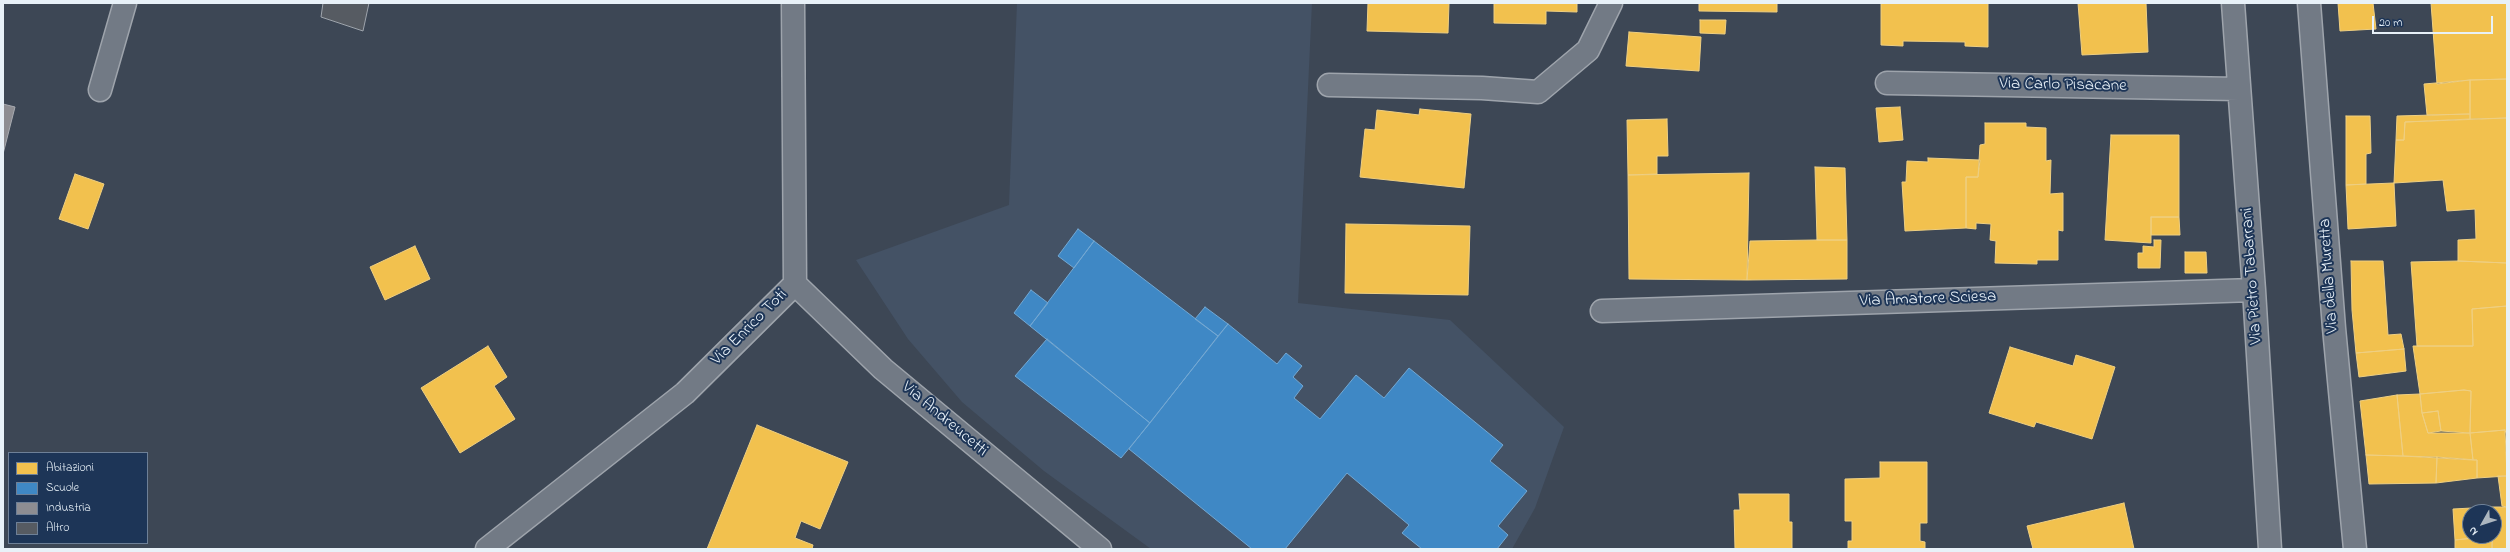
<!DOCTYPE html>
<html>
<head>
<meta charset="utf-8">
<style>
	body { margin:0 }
	#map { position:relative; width:2510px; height:552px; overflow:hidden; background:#3d4755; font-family:"Indie Flower",sans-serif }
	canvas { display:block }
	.frame { position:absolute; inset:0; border:4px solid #e8f1f8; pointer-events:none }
	.legend { position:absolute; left:8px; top:452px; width:140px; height:92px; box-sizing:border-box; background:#1d3557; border:1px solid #6e8097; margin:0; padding:5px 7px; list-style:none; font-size:12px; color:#e8f1f8 }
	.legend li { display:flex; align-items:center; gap:8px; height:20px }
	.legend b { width:20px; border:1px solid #6e8097 }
	.north { position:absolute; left:2462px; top:504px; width:40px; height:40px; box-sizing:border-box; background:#1d3557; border:1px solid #6e8097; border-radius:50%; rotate:231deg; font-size:11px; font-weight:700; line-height:16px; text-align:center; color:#e8f1f8 }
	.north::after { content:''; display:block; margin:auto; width:14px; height:18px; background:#acb6bf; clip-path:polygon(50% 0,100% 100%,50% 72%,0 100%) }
	.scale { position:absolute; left:2372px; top:16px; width:121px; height:18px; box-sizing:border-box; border:2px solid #e8f1f8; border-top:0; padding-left:5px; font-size:12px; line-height:14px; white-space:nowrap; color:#e8f1f8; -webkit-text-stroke:3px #1d3557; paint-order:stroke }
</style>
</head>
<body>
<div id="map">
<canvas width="2510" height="552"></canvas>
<div class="frame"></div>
<ul class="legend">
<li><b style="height:11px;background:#f2c14e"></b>Abitazioni</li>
<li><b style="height:11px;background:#3f88c5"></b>Scuole</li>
<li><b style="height:11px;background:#8d8d92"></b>Industria</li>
<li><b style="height:11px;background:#565b62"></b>Altro</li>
</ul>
<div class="north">N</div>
<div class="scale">20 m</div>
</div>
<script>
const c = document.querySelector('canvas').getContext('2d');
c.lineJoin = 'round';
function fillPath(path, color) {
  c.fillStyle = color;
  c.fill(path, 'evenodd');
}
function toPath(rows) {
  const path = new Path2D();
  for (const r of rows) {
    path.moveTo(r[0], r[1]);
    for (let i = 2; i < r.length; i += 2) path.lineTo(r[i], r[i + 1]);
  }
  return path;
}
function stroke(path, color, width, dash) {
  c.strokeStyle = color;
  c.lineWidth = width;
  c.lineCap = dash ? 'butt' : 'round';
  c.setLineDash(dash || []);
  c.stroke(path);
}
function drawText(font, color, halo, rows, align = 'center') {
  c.font = font + ' "Indie Flower",sans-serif';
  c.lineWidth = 4;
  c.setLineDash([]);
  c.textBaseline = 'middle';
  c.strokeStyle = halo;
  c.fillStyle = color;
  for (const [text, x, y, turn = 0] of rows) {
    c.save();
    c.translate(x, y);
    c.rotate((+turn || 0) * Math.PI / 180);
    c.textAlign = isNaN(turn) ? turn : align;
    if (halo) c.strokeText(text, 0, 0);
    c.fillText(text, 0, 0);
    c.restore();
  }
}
const built = toPath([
	[1017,3,1312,3,1298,303,1450,320,1564,427,1535,508,1512,549,1151,549,1044,471,962,402,908,339,856,260,1009,205]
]);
const homes = toPath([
	[1368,3,1449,3,1448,33,1367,31,1368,3],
	[1494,3,1577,3,1577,12,1546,11,1546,24,1494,23,1494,3],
	[1699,3,1777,3,1777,12,1699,11,1699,3],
	[1881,3,1988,3,1988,47,1965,46,1965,42,1903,41,1903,46,1881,45,1881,3],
	[2078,3,2146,3,2148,52,2082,55,2078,3],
	[2338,3,2373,3,2376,29,2340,31,2338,3],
	[2431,3,2507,3,2507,79,2470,80,2437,84,2431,3],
	[1700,20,1726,20,1725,34,1700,33,1700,20],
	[1629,32,1701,37,1699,71,1626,66,1629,32],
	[2507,79,2507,118,2470,119,2470,80,2507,79],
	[2470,80,2470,114,2427,115,2424,84,2470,80],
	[1900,107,1903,140,1879,142,1876,108,1900,107],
	[1420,109,1471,114,1464,188,1360,177,1365,129,1375,130,1377,110,1419,115,1420,109],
	[2470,114,2470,119,2405,122,2404,140,2396,140,2397,116,2470,114],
	[2346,116,2370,116,2371,153,2366,154,2366,184,2346,185,2346,116],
	[2507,118,2507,263,2458,261,2458,240,2476,239,2475,209,2447,211,2443,180,2394,183,2396,140,2404,140,2405,122,2507,118],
	[1667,119,1668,156,1657,156,1657,174,1628,175,1627,120,1667,119],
	[1985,123,2026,123,2026,127,2046,128,2046,161,2051,160,2050,194,2063,193,2063,231,2058,230,2058,260,2037,260,2037,264,1995,263,1996,241,1990,240,1991,224,1976,223,1976,229,1966,228,1966,177,1978,177,1980,145,1985,144,1985,123],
	[2111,135,2179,135,2179,217,2151,217,2151,243,2105,240,2111,135],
	[1928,158,1980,160,1978,177,1966,177,1966,228,1905,231,1902,182,1906,182,1907,161,1928,162,1928,158],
	[1815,167,1845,168,1847,240,1817,240,1815,167],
	[1749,173,1747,280,1629,279,1628,175,1749,173],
	[75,174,104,184,88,229,59,219,75,174],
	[2394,183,2396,226,2348,229,2346,185,2394,183],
	[2151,217,2179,217,2180,235,2151,235,2151,217],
	[1346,224,1470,226,1468,295,1345,293,1346,224],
	[1817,240,1847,240,1847,279,1747,280,1750,241,1817,240],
	[2154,240,2161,240,2160,268,2138,268,2138,253,2143,253,2143,246,2154,247,2154,240],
	[415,246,430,279,385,300,370,267,415,246],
	[2185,252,2206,252,2207,273,2185,273,2185,252],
	[2351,261,2383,261,2388,335,2401,334,2404,349,2356,353,2352,310,2351,261],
	[2458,261,2507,263,2507,306,2472,309,2473,346,2417,346,2411,262,2458,261],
	[2507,306,2507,436,2505,430,2470,433,2471,391,2464,390,2420,394,2413,346,2473,346,2472,309,2507,306],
	[488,346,507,377,494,386,515,419,460,453,421,388,488,346],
	[2010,347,2073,366,2076,355,2115,367,2092,439,2036,422,2034,427,1989,413,2010,347],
	[2404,349,2406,371,2359,377,2356,353,2404,349],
	[2464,390,2471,391,2470,433,2441,431,2438,411,2422,413,2420,394,2464,390],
	[2420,394,2422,413,2428,433,2470,433,2473,460,2403,456,2397,395,2420,394],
	[2397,395,2403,456,2366,455,2360,401,2397,395],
	[2438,411,2441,431,2428,433,2422,413,2438,411],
	[757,425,848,462,820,529,801,521,795,538,813,545,812,549,707,549,757,425],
	[2505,430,2507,476,2477,478,2477,460,2473,460,2470,433,2505,430],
	[2366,455,2437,457,2436,483,2369,484,2366,455],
	[2437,457,2477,460,2477,478,2436,483,2437,457],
	[1880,462,1927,462,1927,523,1920,523,1920,541,1925,542,1925,549,1848,549,1848,541,1852,541,1852,521,1845,521,1845,479,1880,478,1880,462],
	[2498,476,2507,476,2507,507,2502,506,2498,476],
	[1739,494,1789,494,1789,522,1792,522,1792,549,1735,549,1734,510,1740,510,1739,494],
	[2124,503,2134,549,2033,549,2027,526,2124,503],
	[2491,507,2491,512,2470,512,2470,536,2492,536,2455,540,2453,509,2491,507],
	[2491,507,2507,507,2507,549,2492,549,2494,512,2491,512,2491,507],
	[2492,536,2492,549,2455,549,2455,540,2492,536]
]);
const schools = toPath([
	[1078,229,1094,241,1074,268,1058,256,1078,229],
	[1094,241,1218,336,1150,423,1030,326,1094,241],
	[1031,290,1048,303,1030,326,1014,313,1031,290],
	[1205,307,1228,324,1218,336,1195,319,1205,307],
	[1228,324,1277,364,1286,353,1302,366,1293,377,1303,386,1294,398,1320,419,1356,375,1384,398,1409,368,1503,445,1490,461,1527,491,1498,526,1508,535,1497,549,1422,549,1402,533,1409,525,1347,473,1285,549,1252,549,1129,449,1228,324],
	[1047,339,1150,423,1121,458,1015,376,1047,339]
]);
const industry = toPath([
	[3,104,15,107,3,154,3,104]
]);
const building = toPath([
	[323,3,369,3,363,31,321,17,323,3]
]);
const minor = toPath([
	[2233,3,2254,290,2270,549],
	[2309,3,2334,328,2355,549],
	[1887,83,2239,89],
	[1329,85,1482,88,1538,92,1588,50,1611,3],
	[100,90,125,3],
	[795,284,883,369,1100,549],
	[1602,311,2254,290],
	[487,549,685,393,795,284,793,3]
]);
const streetNames = [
	["Via Carlo Pisacane",2063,86,1],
	["Via Pietro Tabarrani",2253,276,-94],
	["Via della Muretta",2330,276,-94],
	["Via Amatore Sciesa",1928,300,-2],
	["Via Enrico Toti",750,328,-45],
	["Via Andreucetti",944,420,40]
];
fillPath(built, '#445265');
fillPath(homes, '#f2c14e');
stroke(homes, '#efcf81', 1);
fillPath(schools, '#3f88c5');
stroke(schools, '#72a8d4', 1);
fillPath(industry, '#8d8d92');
stroke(industry, '#a8abb1', 1);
fillPath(building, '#565b62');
stroke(building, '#9ea4ac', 1);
stroke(minor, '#9ea4ac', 25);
stroke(minor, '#727a85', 22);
drawText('17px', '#e8f1f8', '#1d3557', streetNames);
</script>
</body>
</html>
